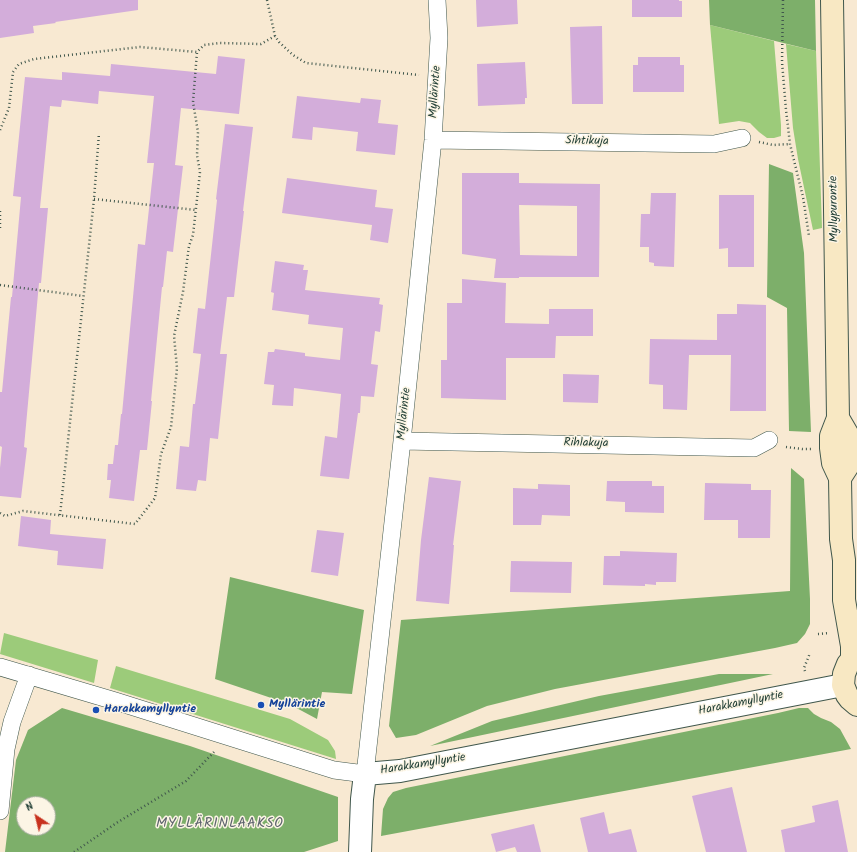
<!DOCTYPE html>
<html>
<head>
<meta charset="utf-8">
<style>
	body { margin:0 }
	#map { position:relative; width:857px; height:852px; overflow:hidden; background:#f8e9d2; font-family:Kalam,sans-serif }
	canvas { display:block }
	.north { position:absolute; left:16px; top:796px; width:40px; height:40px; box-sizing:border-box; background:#fcf5e5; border:1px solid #a4ab9e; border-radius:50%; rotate:325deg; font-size:11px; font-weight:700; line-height:16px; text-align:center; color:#1f3d34 }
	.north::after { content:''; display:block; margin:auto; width:14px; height:18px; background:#c8321e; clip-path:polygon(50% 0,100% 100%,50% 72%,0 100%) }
</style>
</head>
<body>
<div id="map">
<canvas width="857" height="852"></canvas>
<div class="north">N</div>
</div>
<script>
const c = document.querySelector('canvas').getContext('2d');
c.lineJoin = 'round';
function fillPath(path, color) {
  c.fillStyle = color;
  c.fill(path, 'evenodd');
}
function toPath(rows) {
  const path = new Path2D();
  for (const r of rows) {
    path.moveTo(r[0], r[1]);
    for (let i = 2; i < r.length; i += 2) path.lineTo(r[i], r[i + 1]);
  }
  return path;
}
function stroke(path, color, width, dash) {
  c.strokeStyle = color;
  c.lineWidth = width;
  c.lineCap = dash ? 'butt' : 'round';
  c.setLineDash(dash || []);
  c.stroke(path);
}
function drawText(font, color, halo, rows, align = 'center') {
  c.font = font + ' Kalam,sans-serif';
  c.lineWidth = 3;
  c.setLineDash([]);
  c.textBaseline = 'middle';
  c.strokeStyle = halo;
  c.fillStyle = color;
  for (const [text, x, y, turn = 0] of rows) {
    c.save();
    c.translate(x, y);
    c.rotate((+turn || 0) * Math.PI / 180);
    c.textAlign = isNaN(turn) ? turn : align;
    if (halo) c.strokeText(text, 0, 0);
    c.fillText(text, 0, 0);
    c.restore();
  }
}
const green = toPath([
	[710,25,774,41,781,125,781,136,774,138,767,138,759,132,750,123,739,121,719,124],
	[786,44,816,51,822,228,813,230,798,159,793,128],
	[4,633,98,660,94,683,0,654],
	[116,666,290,719,328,740,335,751,336,759,110,688]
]);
const forest = toPath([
	[709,0,815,0,816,51,710,25],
	[769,164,793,173,804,253,811,432,789,431,787,308,767,297],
	[791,468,804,479,810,599,810,624,805,634,797,643,775,648,555,689,487,706,416,735,396,738,389,726,401,620,790,591],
	[230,577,364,610,352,694,322,692,317,719,289,704,215,679],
	[719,674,773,674,430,746,492,721,599,696],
	[62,708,190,746,338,797,338,841,304,852,5,852,16,760,28,730],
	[24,804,48,804,48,828,24,828],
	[799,708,808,708,814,714,821,718,831,722,840,729,851,749,381,836,383,809,388,798,393,792,406,788,778,713]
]);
const building = toPath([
	[0,0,138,0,138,10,55,22,56,23,33,26,34,33,0,38],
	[476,0,517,0,518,24,477,27],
	[632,0,679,0,679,1,682,1,682,17,632,17],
	[602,26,603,104,572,104,570,27],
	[218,56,245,59,239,114,181,108,175,165,183,166,173,252,167,251,163,287,162,287,151,401,152,401,147,450,140,450,134,501,109,498,111,480,107,480,108,464,113,464,115,445,118,445,121,414,122,414,138,244,145,245,154,163,147,163,154,96,99,91,98,104,62,100,61,107,50,106,40,208,48,208,41,283,39,283,27,414,24,447,27,448,21,498,0,496,0,468,2,447,0,446,0,392,2,392,11,297,12,297,21,197,13,196,25,77,62,80,62,72,110,76,111,64,216,74],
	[638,57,680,57,680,65,684,65,684,92,633,92,633,65,638,65],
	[525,62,527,98,525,98,525,104,478,106,477,64],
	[297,96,360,103,361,98,381,100,378,123,398,125,395,155,356,151,358,132,313,127,312,140,292,138],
	[225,124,253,127,243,211,244,211,234,297,227,297,220,354,227,354,218,439,210,438,206,481,198,480,196,491,176,489,180,446,189,447,193,404,195,404,201,354,193,353,198,308,205,309,217,200,216,199],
	[462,173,519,173,519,183,600,184,599,277,519,277,519,278,494,278,496,259,462,254],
	[519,205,577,206,577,256,520,255],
	[287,178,377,190,375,207,393,209,388,243,370,240,372,225,282,213],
	[651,193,676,193,674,267,654,266,654,263,649,262,649,247,640,247,641,214,650,214],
	[719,195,754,195,754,267,728,267,728,248,719,249],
	[275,261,304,265,303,270,308,270,305,290,380,298,379,304,383,305,380,332,375,331,371,364,378,365,374,397,361,396,360,413,358,413,349,479,320,476,325,436,337,438,341,394,294,388,293,406,272,405,274,385,264,384,268,352,274,352,275,349,305,353,305,356,340,360,343,328,308,324,309,315,272,310,274,293,271,292],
	[462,279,506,283,505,323,549,324,549,309,593,309,593,336,556,336,555,358,506,358,506,400,441,398,441,360,447,360,447,303,462,303],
	[737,304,766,305,766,411,730,411,731,355,689,355,687,410,663,409,663,385,649,384,650,339,717,340,717,314,737,314],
	[563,374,599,375,598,403,563,402],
	[429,477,461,481,453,545,454,545,449,604,416,601,421,540],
	[607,481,652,481,652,486,664,486,664,513,625,512,625,502,606,501],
	[705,483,751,484,751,490,771,490,770,538,738,538,738,520,704,520],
	[538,484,570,485,570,516,542,515,541,525,513,525,513,488,538,489],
	[21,516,51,520,50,534,106,539,103,569,57,565,58,551,18,546],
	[317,530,344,533,338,576,311,572],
	[620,551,677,553,676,582,656,582,656,585,645,584,645,586,603,585,604,556,620,556],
	[511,561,572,562,571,593,510,592],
	[732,787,747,852,706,852,692,796],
	[838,800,848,852,785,852,781,830,815,822,812,806],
	[604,812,609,834,631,829,637,852,588,852,580,818],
	[534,824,541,852,517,852,515,847,496,852,491,834]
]);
const path = toPath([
	[267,0,275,36,279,42,293,55,306,63,419,75],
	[783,0,782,62,786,110,790,144,803,197,809,236],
	[0,130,9,108,13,72,19,64,34,59,140,47,197,52,204,45,220,43,261,44,275,36],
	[759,142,773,145,790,144],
	[94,199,196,210],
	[0,211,0,228],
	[0,285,83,296],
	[786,447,802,449,811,449],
	[0,513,5,516,23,511,135,524,155,498,161,454,171,427,177,368,174,336,183,292,189,246,193,235,200,172,197,155,198,132,193,102,197,52],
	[60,515,94,199,99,133],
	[818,634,829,633],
	[805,671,804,668,810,653],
	[74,852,118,822,186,781,214,752]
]);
const minor = toPath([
	[433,140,714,144,742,138],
	[402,441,754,448,769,440],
	[0,667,115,701,334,770,365,774,402,441,433,140,439,38,437,0],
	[0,811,6,749,12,722,29,675]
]);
const tertiary = toPath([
	[360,852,362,799,365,774,400,771,843,685]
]);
const secondary = toPath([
	[832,0,838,418,831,436,831,448,833,463,840,478,841,539,844,560,844,600,852,646,852,660,848,664,844,674,843,685,847,695,850,699,857,705],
	[838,418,849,437,850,448,849,464,840,478]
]);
const markers = [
	[261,705,4,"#1a4fb4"],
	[96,710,4,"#1a4fb4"]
];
const streetNames = [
	["Myllärintie",436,92,-86],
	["Sihtikuja",587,142,1],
	["Myllypurontie",835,209,-91],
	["Myllärintie",405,414,-84],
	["Rihlakuja",586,444,1],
	["Harakkamyllyntie",741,704,-11],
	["Harakkamyllyntie",423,765,-9]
];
const transitNames = [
	["Myllärintie",269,705],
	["Harakkamyllyntie",104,710]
];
const quarterNames = [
	["MYLLÄRINLAAKSO",220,825]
];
fillPath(green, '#9ccb7a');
fillPath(forest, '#7daf6a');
fillPath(building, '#d3adda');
stroke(minor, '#40574c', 18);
stroke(tertiary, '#40574c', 24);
stroke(secondary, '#40574c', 24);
stroke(path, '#40574c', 2.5, [1, 3]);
stroke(minor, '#fff', 17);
stroke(tertiary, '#fff', 22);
stroke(secondary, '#f8e8c3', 22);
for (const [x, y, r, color] of markers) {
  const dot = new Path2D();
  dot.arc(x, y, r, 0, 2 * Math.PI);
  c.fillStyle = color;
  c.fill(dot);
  stroke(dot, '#fcf5e5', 1.5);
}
drawText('12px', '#1f3d34', '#fcf5e5', streetNames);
drawText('bold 12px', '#164399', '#fcf5e5', transitNames, 'left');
c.letterSpacing = '1px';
drawText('14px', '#5e646e', '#fcf5e5', quarterNames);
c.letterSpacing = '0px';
</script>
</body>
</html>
